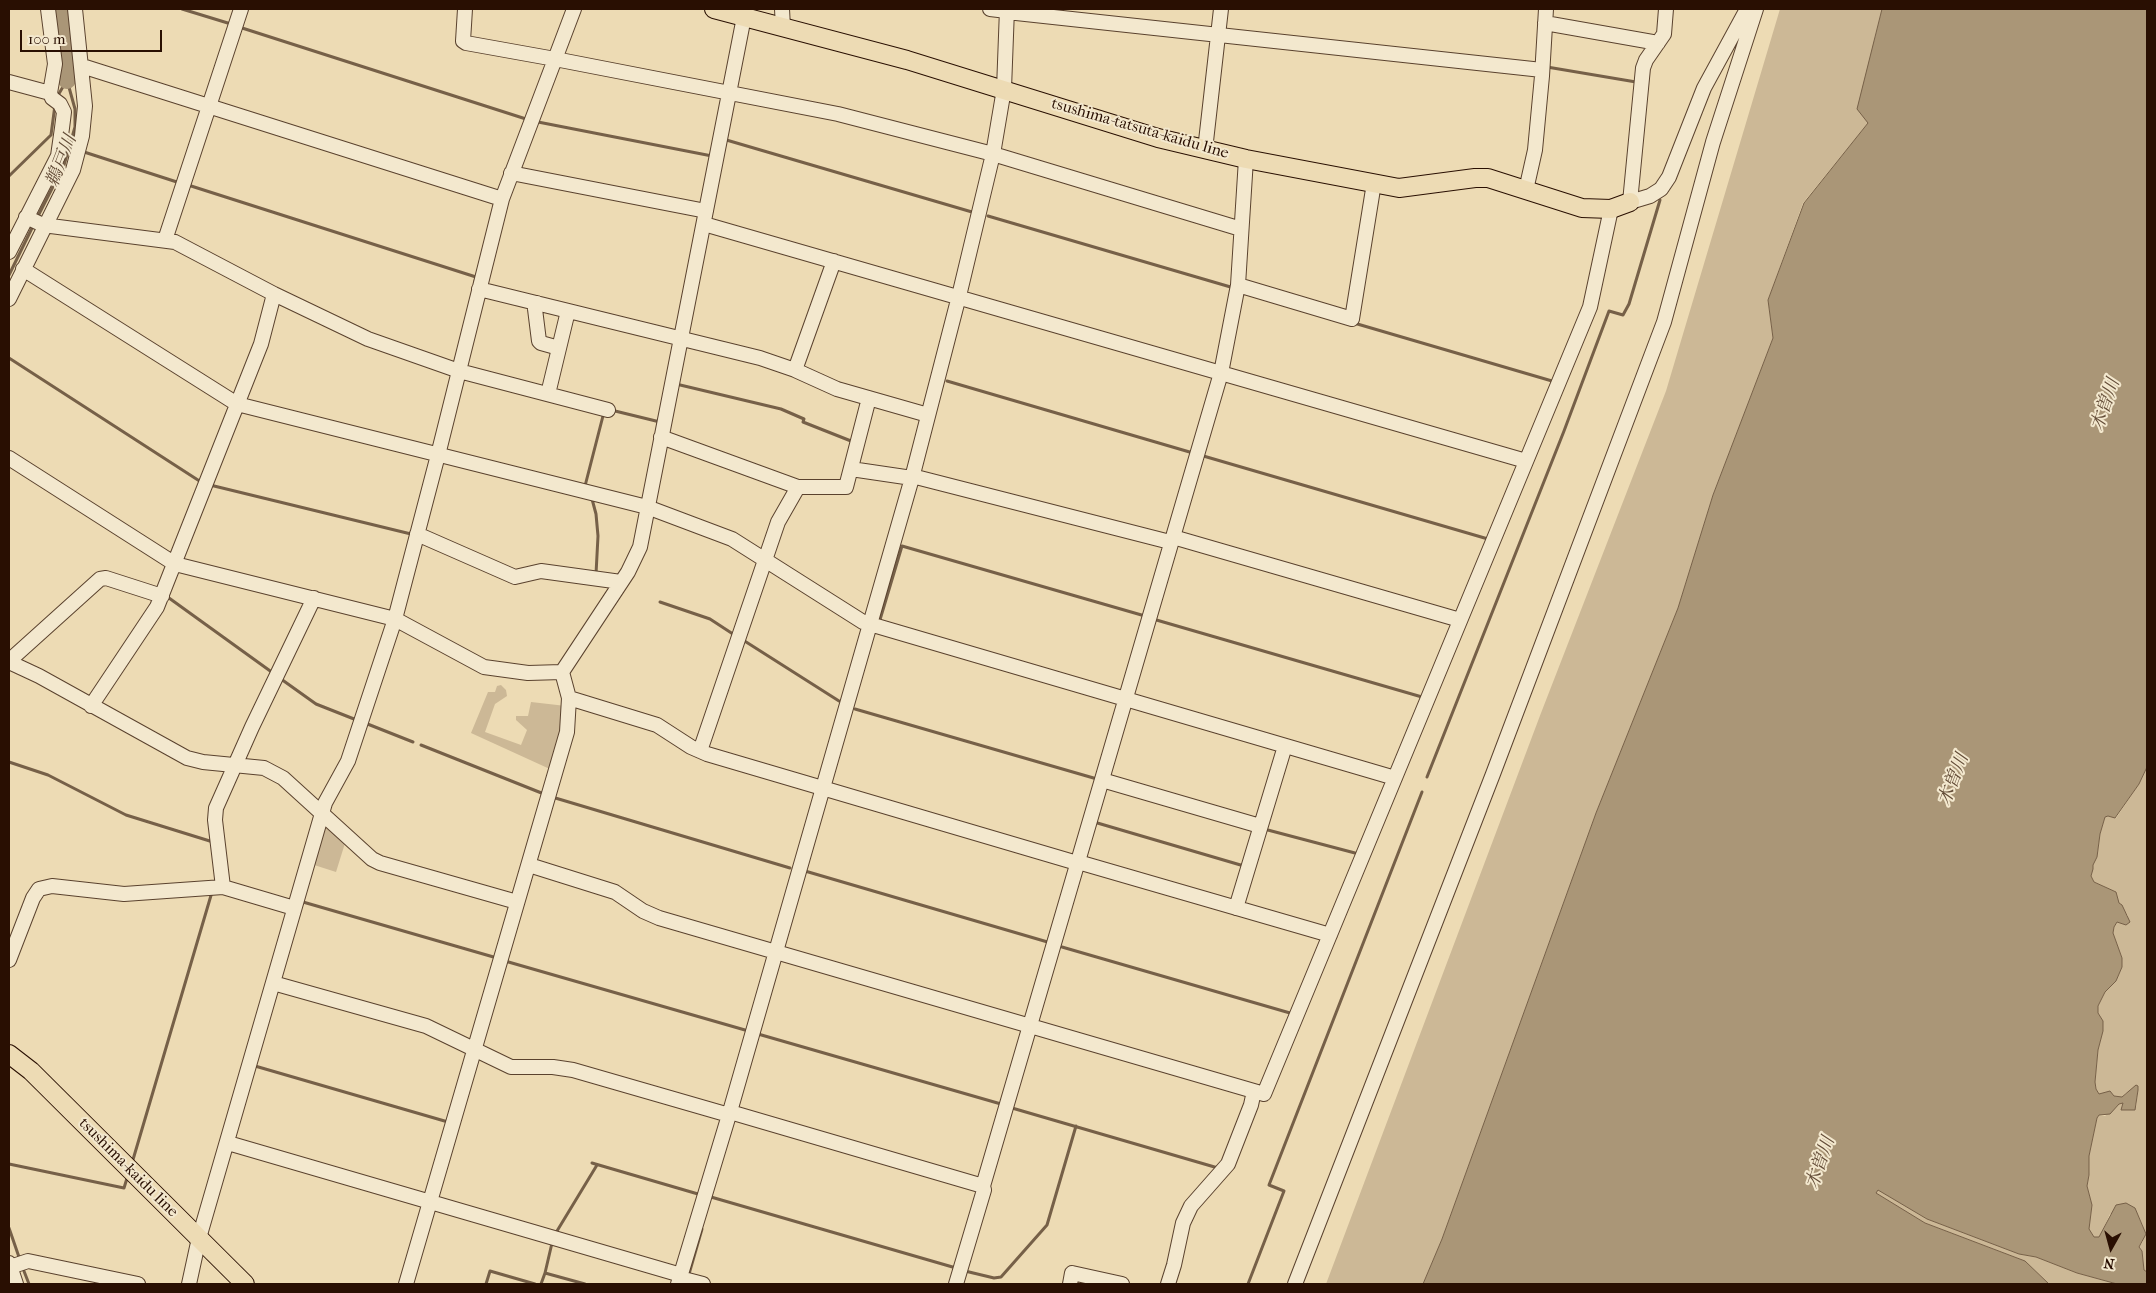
<!DOCTYPE html>
<html>
<head>
<meta charset="utf-8">
<style>
	body { margin:0 }
	#map { position:relative; width:2156px; height:1293px; overflow:hidden; background:#eddbb4; font-family:"IM FELL French Canon",serif }
	canvas { display:block }
	.frame { position:absolute; inset:0; border:10px solid #290f02; pointer-events:none }
	.north { position:absolute; left:2086px; top:1223px; width:50px; height:50px; -webkit-text-stroke:4px #f3e8ce; paint-order:stroke; rotate:187deg; font-size:14px; font-weight:700; line-height:20px; text-align:center; color:#290f02 }
	.north::after { content:''; display:block; margin:auto; width:18px; height:22px; background:#290f02; clip-path:polygon(50% 0,100% 100%,50% 72%,0 100%) }
	.scale { position:absolute; left:20px; top:30px; width:142px; height:22px; box-sizing:border-box; border:2px solid #290f02; border-top:0; padding-left:6px; font-size:15px; line-height:18px; white-space:nowrap; color:#290f02; -webkit-text-stroke:4px #f3e8ce; paint-order:stroke }
</style>
</head>
<body>
<div id="map">
<canvas width="2156" height="1293"></canvas>
<div class="frame"></div>
<div class="north">N</div>
<div class="scale">100 m</div>
</div>
<script>
const c = document.querySelector('canvas').getContext('2d');
c.lineJoin = 'round';
function fillPath(path, color) {
  c.fillStyle = color;
  c.fill(path, 'evenodd');
}
function toPath(rows) {
  const path = new Path2D();
  for (const r of rows) {
    path.moveTo(r[0], r[1]);
    for (let i = 2; i < r.length; i += 2) path.lineTo(r[i], r[i + 1]);
  }
  return path;
}
function stroke(path, color, width, dash) {
  c.strokeStyle = color;
  c.lineWidth = width;
  c.lineCap = dash ? 'butt' : 'round';
  c.setLineDash(dash || []);
  c.stroke(path);
}
function drawText(font, color, halo, rows, align = 'center') {
  c.font = font + ' "IM FELL French Canon","Noto Serif JP",serif';
  c.lineWidth = 4;
  c.setLineDash([]);
  c.textBaseline = 'middle';
  c.strokeStyle = halo;
  c.fillStyle = color;
  for (const [text, x, y, turn = 0] of rows) {
    c.save();
    c.translate(x, y);
    c.rotate((+turn || 0) * Math.PI / 180);
    c.textAlign = isNaN(turn) ? turn : align;
    if (halo) c.strokeText(text, 0, 0);
    c.fillText(text, 0, 0);
    c.restore();
  }
}
const green = toPath([
	[1780,9,1882,9,1875,36,1868,123,1803,203,1768,300,1773,338,1713,495,1678,608,1596,813,1442,1239,1423,1284,1326,1284,1541,713,1666,391],
	[501,685,506,690,507,696,495,704,485,732,521,745,527,730,516,720,516,716,528,716,531,702,566,706,552,770,471,733,488,692,495,692,497,686],
	[2147,767,2146,859,2147,1272,2144,1270,2142,1251,2139,1247,2143,1241,2143,1226,2138,1215,2110,1214,2099,1238,2094,1237,2089,1229,2092,1205,2087,1186,2089,1175,2089,1156,2097,1118,2099,1115,2105,1116,2119,1104,2123,1103,2122,1109,2136,1107,2138,1090,2126,1093,2122,1097,2099,1094,2096,1089,2095,1082,2098,1050,2103,1031,2103,1021,2098,1013,2098,1006,2105,992,2116,981,2122,967,2122,958,2113,933,2114,927,2117,922,2124,923,2128,916,2118,903,2116,892,2094,882,2091,876,2092,865,2097,857,2100,834,2105,817,2108,816,2116,818,2139,784],
	[324,820,346,840,336,872,311,864],
	[1878,1189,1927,1219,2019,1254,2036,1257,2077,1273,2117,1284,2049,1284,2025,1261,1925,1223,1875,1193]
]);
const water = toPath([
	[1882,9,2147,9,2147,767,2139,784,2115,818,2108,816,2105,817,2100,834,2097,857,2093,865,2093,869,2091,876,2094,882,2116,892,2119,903,2122,905,2130,922,2126,925,2117,922,2114,927,2113,933,2122,958,2122,967,2116,981,2105,992,2098,1006,2098,1013,2103,1021,2103,1031,2098,1050,2095,1082,2096,1089,2099,1094,2110,1091,2114,1096,2122,1097,2136,1085,2138,1086,2138,1090,2135,1110,2121,1110,2123,1103,2119,1104,2110,1114,2099,1115,2097,1118,2089,1156,2089,1175,2087,1186,2092,1205,2089,1229,2094,1237,2099,1237,2116,1205,2126,1203,2135,1208,2146,1234,2139,1247,2142,1251,2144,1270,2147,1272,2147,1284,2117,1284,2077,1273,2036,1257,2019,1254,1927,1219,1878,1190,1876,1193,1925,1223,2025,1261,2049,1284,1423,1284,1442,1239,1596,813,1678,608,1713,495,1773,338,1768,300,1804,203,1868,123,1857,109,1882,9]
]);
const stream = toPath([
	[182,9,231,24],
	[239,27,526,119],
	[1547,67,1636,82],
	[57,97,67,80],
	[538,122,712,156],
	[723,139,972,212],
	[81,151,180,183],
	[9,176,51,135,55,105],
	[188,185,476,277,475,281],
	[988,216,1234,288],
	[37,218,64,165,75,127,75,109,67,80],
	[9,275,34,224],
	[1354,323,1552,381],
	[9,358,201,482],
	[947,381,1193,453],
	[676,384,781,409,804,419,803,422,851,441],
	[611,410,660,422],
	[1200,455,1488,539],
	[210,485,411,534],
	[585,486,604,412],
	[589,498,592,499,596,514,598,536,596,574],
	[169,598,273,673],
	[660,602,710,619,736,636],
	[1153,619,1422,697],
	[879,623,902,546,1145,616],
	[743,640,839,701],
	[281,679,316,704,354,719],
	[855,709,1097,779],
	[365,723,413,742],
	[421,745,544,794],
	[9,762,48,775,126,815,213,842],
	[1427,777,1564,431,1609,311,1623,315,1629,304,1660,200],
	[552,797,790,868],
	[1094,822,1244,866],
	[1264,829,1355,853],
	[805,871,1051,943],
	[302,904,303,902,497,958],
	[1062,947,1290,1013],
	[505,961,745,1030],
	[758,1034,1001,1104],
	[255,1066,448,1122],
	[1012,1108,1218,1168],
	[132,1163,212,892,214,892],
	[592,1163,698,1194],
	[9,1164,124,1188,128,1175],
	[711,1197,956,1268],
	[9,1228,20,1260],
	[557,1231,597,1165],
	[22,1266,29,1284],
	[965,1271,994,1278,1001,1277,1047,1225,1076,1126],
	[545,1273,552,1243],
	[689,1274,702,1229],
	[486,1284,490,1271,535,1284],
	[541,1284,545,1273,585,1284],
	[1248,1284,1284,1191,1269,1185,1422,792]
]);
const river = toPath([
	[61,9,67,80]
]);
const minor = toPath([
	[465,9,463,41,466,43,555,59,838,114,993,154,1241,229],
	[782,9,783,27],
	[990,9,1007,11],
	[1666,9,1664,34,1646,60,1643,68,1630,202,1650,196,1661,189,1669,177,1704,88,1747,9],
	[1007,12,1542,70],
	[1545,23,1658,43],
	[82,66,502,199],
	[9,82,50,93],
	[1205,150,1221,9],
	[511,173,706,211],
	[1526,190,1535,150,1542,76,1546,9],
	[26,217,43,225,175,242,274,294,368,339,459,371,608,410],
	[704,224,1526,461],
	[165,240,241,9],
	[9,252,58,156,62,128,64,112,60,104,52,98,50,93,55,64,48,9],
	[23,269,237,404,647,507,732,539,863,622,1395,778],
	[1238,285,1352,319,1374,183],
	[479,289,760,358,795,370,837,389,928,415],
	[9,299,73,170,82,136,85,106,75,9],
	[537,303,535,309,539,341,541,343,559,348],
	[795,370,834,261],
	[548,394,568,311],
	[661,437,798,487],
	[9,458,175,564,395,619,484,667,528,673,562,672],
	[851,469,912,478],
	[912,476,1170,542],
	[417,534,515,577,541,571,621,582],
	[1173,537,1460,620],
	[9,661,100,579,106,578,162,596],
	[9,662,39,676,187,758,203,762,264,768,283,778,372,859,380,863,517,902],
	[569,698,657,725,691,747,707,754,1077,863],
	[91,706,157,607,261,344,274,294],
	[700,751,778,522,798,487,846,487,869,398],
	[1102,780,1260,826],
	[1078,862,1330,935],
	[529,865,615,892,643,911,659,918,1264,1094,1590,307,1611,209],
	[223,887,215,820,216,808,252,727,314,598],
	[1236,908,1285,746],
	[9,960,33,898,39,889,52,886,124,894,223,887,294,908],
	[273,983,426,1026,511,1067,553,1067,573,1070,729,1115],
	[730,1112,983,1186,1221,373,1238,285,1246,159],
	[228,1143,681,1275],
	[9,1263,16,1284],
	[10,1267,28,1261,138,1284],
	[680,1278,703,1284],
	[189,1284,199,1238,325,803,348,761,395,619,438,455,502,199,574,9],
	[406,1284,567,732,569,698,562,672,628,572,640,547,744,17],
	[678,1284,729,1115,912,478,959,296,993,154,1004,89,1007,9],
	[956,1284,984,1190,983,1186],
	[1070,1284,1072,1273,1122,1284],
	[1168,1284,1174,1265,1183,1223,1191,1206,1228,1164,1251,1105,1254,1091],
	[1295,1284,1493,774,1664,322,1713,142,1756,9]
]);
const major = toPath([
	[714,9,907,60,1158,138,1246,159,1399,188,1475,178,1488,178,1582,208,1611,209,1630,202],
	[9,1054,31,1071,245,1284]
]);
const streetNames = [
	["tsushima-tatsuta-kaidu line",1140,129,16],
	["tsushima-kaidu line",128,1168,45]
];
const waterNames = [
	["鵜戸川",62,161,-69],
	["木曽川",2106,405,-71],
	["木曽川",1954,780,-69],
	["木曽川",1821,1163,-71]
];
fillPath(green, '#ccb896');
fillPath(water, '#aa9677');
stroke(water, '#766048', 1);
stroke(stream, '#766048', 3);
stroke(river, '#aa9677', 18);
stroke(minor, '#5a422e', 16);
stroke(major, '#290f02', 20);
stroke(minor, '#f3e8ce', 14);
stroke(major, '#eddbb4', 18);
drawText('16px', '#290f02', '#f3e8ce', streetNames);
drawText('italic 18px', '#634c37', '#f3e8ce', waterNames);
</script>
</body>
</html>
